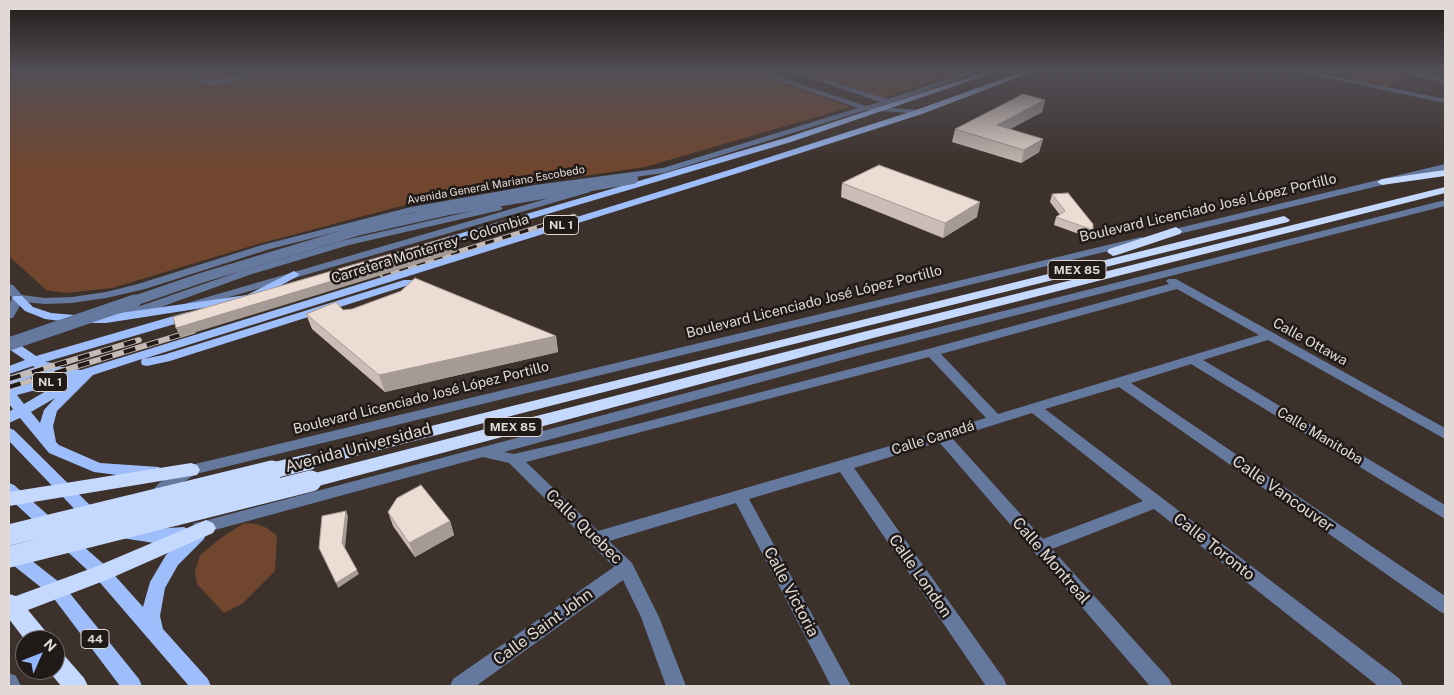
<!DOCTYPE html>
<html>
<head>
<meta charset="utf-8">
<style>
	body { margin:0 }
	#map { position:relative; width:1454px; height:695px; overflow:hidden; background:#3d312b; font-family:"Public Sans",sans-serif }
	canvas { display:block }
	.frame { position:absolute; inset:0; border:10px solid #e1d9d5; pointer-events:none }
	.north { position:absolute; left:15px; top:630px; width:50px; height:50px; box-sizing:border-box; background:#201a18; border:1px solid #6d6664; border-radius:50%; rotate:46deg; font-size:14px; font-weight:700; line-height:20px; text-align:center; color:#e1d9d5 }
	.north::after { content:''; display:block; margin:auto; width:18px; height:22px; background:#93b7fd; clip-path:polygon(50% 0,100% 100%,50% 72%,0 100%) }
</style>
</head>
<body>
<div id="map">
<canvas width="1454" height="695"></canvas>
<div class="frame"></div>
<div class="north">N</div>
</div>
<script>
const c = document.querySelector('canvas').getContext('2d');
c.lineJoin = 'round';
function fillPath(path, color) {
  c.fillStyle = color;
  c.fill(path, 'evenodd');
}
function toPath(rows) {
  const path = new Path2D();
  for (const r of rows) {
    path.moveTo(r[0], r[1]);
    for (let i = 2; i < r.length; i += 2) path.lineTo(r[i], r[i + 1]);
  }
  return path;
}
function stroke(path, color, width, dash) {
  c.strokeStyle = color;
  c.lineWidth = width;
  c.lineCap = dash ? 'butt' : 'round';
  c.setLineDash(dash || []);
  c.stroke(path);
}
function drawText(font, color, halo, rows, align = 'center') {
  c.font = font + ' "Public Sans",sans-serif';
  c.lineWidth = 5;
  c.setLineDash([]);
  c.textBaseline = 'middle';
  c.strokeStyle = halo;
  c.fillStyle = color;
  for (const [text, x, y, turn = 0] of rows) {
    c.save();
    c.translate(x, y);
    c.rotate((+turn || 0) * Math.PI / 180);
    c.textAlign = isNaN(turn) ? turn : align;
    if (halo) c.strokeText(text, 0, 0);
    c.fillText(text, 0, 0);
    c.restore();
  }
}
const green = toPath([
	[9,72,752,72,851,107,645,167,428,199,258,244,112,288,65,293,46,290,9,256],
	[804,72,961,72,885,98],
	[1356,72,1397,72,1406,76,1387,88,1351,80,1350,78],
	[244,523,256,524,267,528,277,536,275,571,242,604,224,613,197,584,195,572,200,555,221,538]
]);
const minor = toPath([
	[193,72,199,72,201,79,211,81,260,72,273,72,225,84,211,85,196,81,193,72],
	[753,72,764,72,866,106,880,102,792,72,803,72,888,99,968,72,978,72,879,107,919,110,922,110,922,114,867,110,664,173,535,191,411,213,270,249,145,289,106,298,72,303,45,304,22,302,13,318,9,318,9,305,12,298,9,294,9,284,13,285,22,295,45,298,72,297,106,292,138,284,262,245,411,207,535,185,663,168,858,108,753,72],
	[1300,72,1314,72,1445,99,1445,103,1300,72],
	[1401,72,1415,72,1445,79,1445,83,1401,72],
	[1445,164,1445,170,1166,237,1161,234,1166,231,1445,164],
	[587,187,590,188,590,192,195,307,187,307,185,305,187,303,587,187],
	[1445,200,1445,206,864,354,504,452,514,454,579,439,928,349,1169,284,1166,281,1168,279,1176,279,1445,428,1445,439,1268,340,1203,360,1445,505,1445,519,1191,364,1131,383,1445,596,1445,614,1439,611,1119,387,1045,409,1400,679,1403,686,1378,686,1154,509,1052,549,1169,679,1172,686,1150,686,939,442,854,468,1004,679,1007,686,986,686,840,472,749,499,851,686,831,686,736,503,609,541,632,563,659,617,686,686,666,686,641,617,623,580,476,686,450,686,453,679,614,567,509,463,483,457,200,534,194,533,192,528,194,523,200,522,856,348,1445,200],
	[1177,289,1259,335,998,414,941,354,1177,289],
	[929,357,986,418,598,531,526,462,929,357],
	[1032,413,1143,501,1043,539,952,438,1032,413],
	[498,205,503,208,501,210,349,245,249,275,128,319,124,320,118,316,120,313,241,271,341,241,498,205],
	[1141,237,1145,238,1145,242,196,474,169,491,160,502,154,504,148,502,146,498,159,483,191,465,1141,237],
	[9,673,16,676,21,686,9,686,9,673]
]);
const major = toPath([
	[985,72,996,72,791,142,439,246,431,246,430,244,431,242,785,138,985,72],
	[1022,72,1032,72,922,114,735,174,143,359,163,355,404,280,412,280,414,282,412,284,170,361,147,366,142,365,141,362,142,359,93,375,57,411,53,426,56,442,59,445,100,463,159,467,162,471,159,475,125,476,94,472,49,453,20,418,9,423,9,412,13,409,9,404,9,389,60,375,45,372,9,385,9,376,35,367,33,366,9,374,9,366,25,360,9,349,9,339,13,340,36,356,184,313,188,312,194,316,192,319,45,362,54,363,55,366,81,370,729,170,916,110,1022,72],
	[58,384,24,404,17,395,58,384],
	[55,398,44,410,40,423,31,412,55,398],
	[294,271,299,274,298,276,254,300,106,323,75,323,45,319,25,311,12,298,14,296,22,296,33,307,51,313,75,315,106,315,247,295,294,271],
	[9,428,14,430,99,514,101,518,99,522,93,524,87,522,9,441,9,428],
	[9,483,14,485,108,568,143,607,150,582,166,555,182,540,154,543,122,538,116,537,114,532,116,527,122,526,154,529,184,527,191,531,198,528,204,529,206,534,204,539,178,565,165,588,160,616,163,629,208,679,211,686,189,686,96,578,9,498,9,483],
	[11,547,17,549,64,586,139,679,142,686,120,686,52,596,9,562,9,548,11,547]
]);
const highway = toPath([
	[1445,170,1445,176,1382,185,1377,182,1382,179,1445,170],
	[1445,187,1445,193,873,338,311,488,305,486,302,481,305,476,311,474,863,332,1445,187],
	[1284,216,1290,220,1288,222,709,365,309,468,303,467,300,462,303,457,309,456,1284,216],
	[1176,227,1182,231,1180,234,1117,255,1113,256,1107,252,1109,249,1176,227],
	[191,463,197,465,200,470,197,475,9,506,9,492,191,463],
	[206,520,213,523,216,528,213,533,109,579,28,610,47,633,50,640,25,640,9,619,9,594,16,596,95,567,206,520],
	[55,650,63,654,84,678,88,686,61,686,48,670,55,670,55,650]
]);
const railFar1 = toPath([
	[382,275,574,216]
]);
const rail = toPath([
	[9,379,139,340],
	[9,387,193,331]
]);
const minorBridgeFar1 = toPath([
	[131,302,201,278,360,230,448,210,633,179]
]);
const minorBridge = toPath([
	[9,344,135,301]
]);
const highwayBridgeFar1 = toPath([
	[266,472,309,462]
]);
const highwayBridge = toPath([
	[9,535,272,471],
	[9,557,311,481]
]);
const wall = toPath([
	[1045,100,1042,112,1010,129,1043,139,1039,152,1021,163,952,142,955,129],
	[842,183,977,217,943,238,841,197],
	[1052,194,1093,230,1090,238,1054,225,1056,217,1060,215,1050,202],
	[306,314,556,336,558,352,385,392,312,329],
	[388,512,450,521,454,535,415,557,393,526]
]);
const shadedWall = toPath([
	[1045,100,1042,112,994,138,997,125],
	[1043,139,1039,152,1021,163,1024,150],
	[980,202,977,217,943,238,945,223],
	[455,244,457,252,180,337,176,328],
	[556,336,558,352,385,392,379,375],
	[346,511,348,516,345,548,342,543],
	[450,521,454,535,415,557,409,543],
	[357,570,359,574,338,588,336,583]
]);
const building = toPath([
	[1023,94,1045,100,997,125,1043,139,1024,150,955,129,1023,94],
	[879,165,980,202,945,223,842,183,879,165],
	[1068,193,1093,224,1093,230,1056,217,1065,211,1052,194,1068,193],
	[449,237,455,244,176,328,173,317,449,237],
	[415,278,556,336,379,375,306,314,336,302,343,310,352,309,401,291,415,278],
	[421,485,450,521,409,543,388,512,397,498,421,485],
	[346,511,342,543,357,570,336,583,319,548,322,516,346,511]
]);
const farStreetnames = [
	["Avenida General Mariano Escobedo",496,185,-10]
];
const shields = [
	[561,225,35],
	[1077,270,58],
	[50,382,35],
	[513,427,58],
	[95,639,28]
];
const shieldNames = [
	["NL 1",561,225],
	["MEX 85",1077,270],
	["NL 1",50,382],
	["MEX 85",513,427],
	["44",95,639]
];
const streetNames = [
	["Boulevard Licenciado José López Portillo",1208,208,-13],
	["Carretera Monterrey - Colombia",430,249,-17],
	["Boulevard Licenciado José López Portillo",814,302,-14],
	["Calle Ottawa",1310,342,29],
	["Boulevard Licenciado José López Portillo",421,398,-14],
	["Calle Manitoba",1320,436,31],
	["Calle Canadá",933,438,-17]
];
const nearStreetnames = [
	["Avenida Universidad",358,448,-15],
	["Calle Vancouver",1283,494,35],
	["Calle Quebec",584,527,44],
	["Calle Toronto",1214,547,38],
	["Calle Montreal",1051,561,49],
	["Calle London",920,576,55],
	["Calle Victoria",791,592,62],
	["Calle Saint John",543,627,-36]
];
fillPath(green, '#71462f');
fillPath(minor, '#65799f');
fillPath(major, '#9dbdfb');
fillPath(highway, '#c5d8fe');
stroke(railFar1, '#c4bbb7', 4.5);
stroke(rail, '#c4bbb7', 5.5);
stroke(railFar1, '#201a18', 3, [9]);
stroke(rail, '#201a18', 4, [12]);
stroke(minorBridgeFar1, '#65799f', 10);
stroke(minorBridge, '#65799f', 13);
stroke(highwayBridgeFar1, '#c5d8fe', 16);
stroke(highwayBridge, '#c5d8fe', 21);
fillPath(wall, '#cbbdb6');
fillPath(shadedWall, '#a59a94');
fillPath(building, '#ecdcd4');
stroke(building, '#a59a94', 1);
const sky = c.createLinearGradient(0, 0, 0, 170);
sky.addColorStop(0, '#221b18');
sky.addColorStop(0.42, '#514e55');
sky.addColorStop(1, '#514e5500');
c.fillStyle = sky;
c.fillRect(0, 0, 1454, 170);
drawText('11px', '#e1d9d5', '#201a18', farStreetnames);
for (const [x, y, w] of shields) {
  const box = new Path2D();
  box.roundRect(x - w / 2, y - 9.5, w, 19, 4);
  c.fillStyle = '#201a18';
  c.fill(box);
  stroke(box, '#e1d9d5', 1);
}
drawText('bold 12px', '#e1d9d5', null, shieldNames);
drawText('14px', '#e1d9d5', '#201a18', streetNames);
drawText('16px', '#e1d9d5', '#201a18', nearStreetnames);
</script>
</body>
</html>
